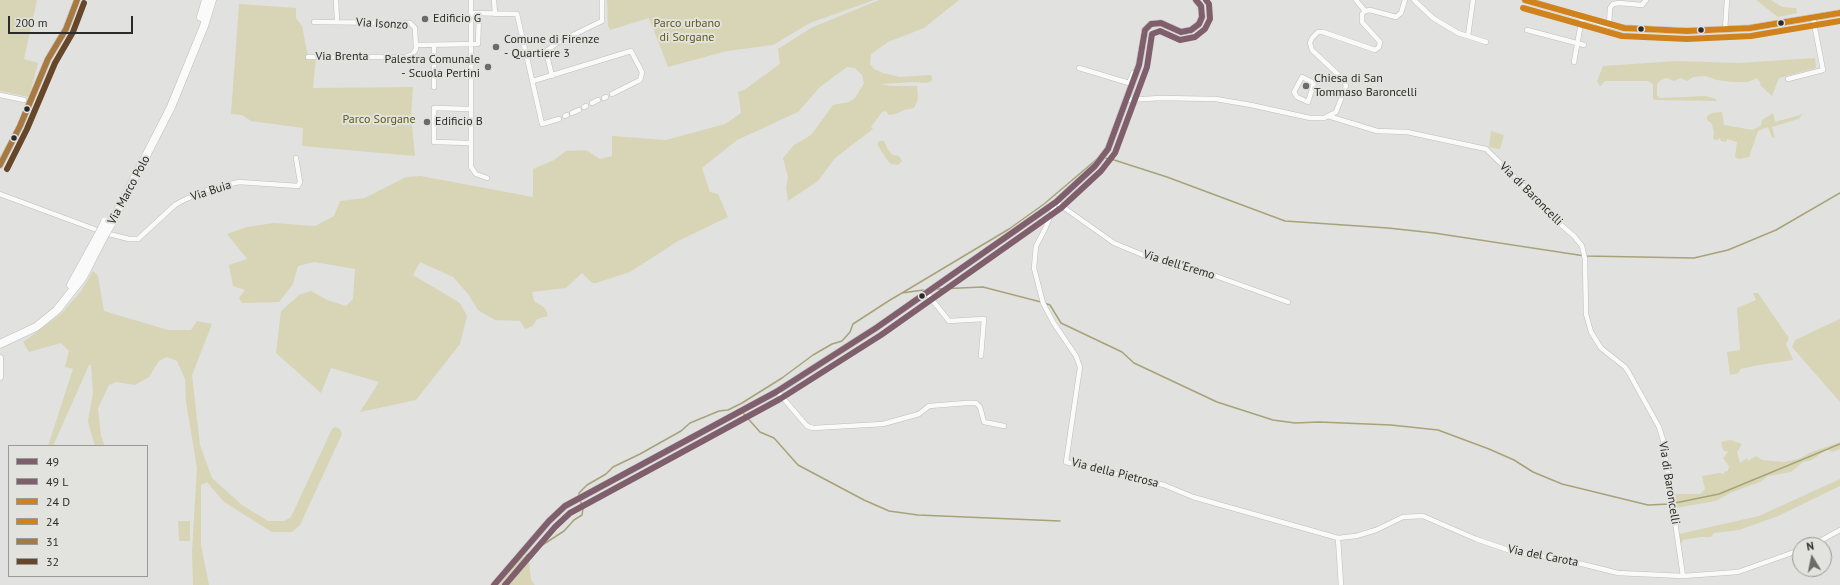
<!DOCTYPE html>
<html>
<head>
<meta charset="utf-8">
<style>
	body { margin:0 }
	#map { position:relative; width:1840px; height:585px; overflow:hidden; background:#e1e1df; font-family:"PT Sans",sans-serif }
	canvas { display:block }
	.legend { position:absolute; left:8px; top:445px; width:140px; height:132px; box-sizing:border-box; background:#e2e2de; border:1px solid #999996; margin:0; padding:5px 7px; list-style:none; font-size:12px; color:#2b2b29 }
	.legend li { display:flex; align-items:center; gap:8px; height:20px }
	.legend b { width:20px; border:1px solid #999996 }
	.north { position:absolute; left:1792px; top:537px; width:40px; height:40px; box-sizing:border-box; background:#e2e2de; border:1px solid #999996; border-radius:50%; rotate:350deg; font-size:11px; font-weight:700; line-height:16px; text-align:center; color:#2b2b29 }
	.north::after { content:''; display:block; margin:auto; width:14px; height:18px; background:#6b6b69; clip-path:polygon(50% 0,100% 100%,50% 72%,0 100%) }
	.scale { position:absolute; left:8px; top:16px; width:125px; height:18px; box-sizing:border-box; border:2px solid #2b2b29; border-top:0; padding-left:5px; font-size:12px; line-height:14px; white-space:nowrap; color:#2b2b29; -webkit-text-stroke:3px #e2e2de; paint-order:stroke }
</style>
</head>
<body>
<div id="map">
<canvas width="1840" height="585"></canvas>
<ul class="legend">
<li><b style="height:5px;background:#805f6d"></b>49</li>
<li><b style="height:5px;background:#805f6d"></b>49 L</li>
<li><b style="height:5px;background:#d0821c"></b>24 D</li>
<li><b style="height:5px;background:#d0821c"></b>24</li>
<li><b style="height:5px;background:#a77943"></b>31</li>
<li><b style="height:5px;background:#67472a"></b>32</li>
</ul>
<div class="north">N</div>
<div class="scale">200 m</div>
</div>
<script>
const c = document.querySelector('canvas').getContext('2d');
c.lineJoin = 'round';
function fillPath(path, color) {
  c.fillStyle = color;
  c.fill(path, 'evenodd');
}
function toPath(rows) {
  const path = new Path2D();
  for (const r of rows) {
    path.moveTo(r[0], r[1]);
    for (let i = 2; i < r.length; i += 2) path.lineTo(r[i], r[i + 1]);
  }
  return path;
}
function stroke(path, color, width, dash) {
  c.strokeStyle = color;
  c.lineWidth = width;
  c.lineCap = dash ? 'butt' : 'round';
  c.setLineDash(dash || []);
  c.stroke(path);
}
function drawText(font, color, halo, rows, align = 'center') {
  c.font = font + ' "PT Sans",sans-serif';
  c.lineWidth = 4;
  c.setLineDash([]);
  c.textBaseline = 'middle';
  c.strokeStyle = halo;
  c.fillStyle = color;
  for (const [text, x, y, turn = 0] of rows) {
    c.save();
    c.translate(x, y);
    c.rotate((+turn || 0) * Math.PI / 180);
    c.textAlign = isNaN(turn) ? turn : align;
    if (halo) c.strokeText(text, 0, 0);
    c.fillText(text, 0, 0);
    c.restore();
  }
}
const green = toPath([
	[0,0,37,0,24,59,38,63,29,97,0,91],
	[607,0,874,0,810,23,773,45,727,51,668,67,649,18,610,30,608,26],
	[879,0,959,0,924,28,888,42,871,54,870,64,874,69,883,73,900,77,930,75,932,77,932,81,927,83,912,82,881,84,891,86,917,86,918,99,914,108,904,110,895,114,889,115,886,111,882,112,871,127,873,129,835,158,818,181,788,201,786,187,788,177,783,158,794,145,811,135,833,105,849,102,855,98,864,83,862,75,855,68,847,67,820,87,798,112,737,140,702,168,710,192,718,194,728,217,678,241,630,272,596,283,592,283,582,273,566,288,532,292,534,301,545,308,548,316,537,319,533,326,525,329,520,321,495,320,478,310,468,294,453,277,420,262,413,275,460,303,467,316,460,344,416,400,360,412,379,382,331,368,321,393,276,353,281,311,299,295,311,291,327,300,346,306,353,299,355,269,314,262,298,266,293,284,279,302,242,303,239,298,245,290,233,286,229,265,247,259,227,234,247,227,274,223,315,226,334,216,340,201,365,198,406,177,421,176,533,197,533,169,554,160,566,151,586,150,600,159,612,156,612,136,666,140,725,124,741,113,738,92,744,90,780,64,778,49,811,28],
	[1756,0,1771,0,1782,7,1796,8,1797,13,1778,17],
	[239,4,296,8,296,18,302,26,308,57,316,58,313,88,413,87,411,116,415,156,302,146,303,128,251,121,242,115,231,114],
	[1815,58,1816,68,1779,78,1772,96,1761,86,1760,82,1757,78,1748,82,1733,82,1717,80,1705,76,1693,77,1687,81,1681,78,1674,81,1667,78,1661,80,1657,84,1657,95,1660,98,1706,96,1716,99,1717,101,1655,100,1653,99,1653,84,1648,81,1605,81,1600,86,1597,81,1603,66,1677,61,1738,63],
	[1722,112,1724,125,1753,130,1761,125,1762,120,1773,113,1775,122,1803,114,1798,119,1772,127,1775,138,1772,137,1768,127,1758,131,1749,157,1739,159,1735,157,1737,142,1727,139,1726,142,1721,141,1720,138,1717,140,1713,139,1714,133,1712,124,1707,120,1707,116,1712,113],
	[1491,131,1504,135,1500,149,1489,147],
	[879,141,884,141,888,150,893,155,899,156,902,161,898,165,891,164,887,160,877,144],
	[93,271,98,276,104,311,168,330,191,330,197,321,212,324,192,375,200,445,212,478,242,505,268,521,284,521,291,517,332,429,335,427,340,429,342,434,300,525,292,532,272,532,224,502,207,482,201,485,201,545,209,585,193,585,192,552,197,468,186,402,185,379,177,361,167,357,159,361,149,377,135,385,116,382,109,385,98,408,101,436,105,446,95,446,90,429,88,421,93,393,91,365,89,365,53,446,48,446,73,369,65,367,69,351,61,343,29,352,23,342,61,314,81,291],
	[1753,293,1758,293,1789,338,1786,344,1793,360,1759,365,1740,369,1739,373,1730,375,1727,352,1740,350,1737,308,1756,300],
	[1840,319,1840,402,1792,347,1795,340],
	[1730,440,1742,444,1737,452,1740,463,1747,458,1748,461,1756,456,1762,460,1784,462,1799,459,1809,453,1840,442,1840,449,1832,452,1827,449,1812,460,1803,462,1791,472,1768,476,1760,482,1730,493,1716,501,1676,508,1674,494,1700,494,1705,489,1702,476,1719,473,1724,474,1724,472,1728,471,1729,466,1723,458,1728,452,1723,450,1721,442],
	[1840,479,1840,486,1778,516,1739,530,1714,533,1711,537,1701,537,1683,540,1681,545,1679,534,1759,516],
	[178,521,190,521,190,541,179,541],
	[522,556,529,562,531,580,535,585,499,585]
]);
const stream = toPath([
	[1104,158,1111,159,1167,177,1285,221,1388,228,1434,233,1585,256,1694,258,1728,250,1776,230,1840,193],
	[937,289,983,287,1041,302],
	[902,293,1009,229,1044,204,1097,159],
	[1044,303,1050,305,1061,323,1122,352,1134,363,1217,402,1273,420,1295,423,1319,422,1391,425,1438,430,1489,449,1514,460,1533,472,1562,484,1648,505,1670,504],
	[743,413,760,432,774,438,798,465,864,500,889,511,918,515,1060,521],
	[579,496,579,493,587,485,606,474,613,467,640,454,681,431,690,423,719,411,728,410,742,403,782,378,813,355,832,344,842,341,850,332,853,324,890,300,902,293,923,290],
	[1675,503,1719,494,1840,444],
	[503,585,527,555,564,531,574,520,582,515,583,508,580,500]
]);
const street = toPath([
	[336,0,337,21],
	[471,0,471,167,476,174,487,178],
	[494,0,495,14],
	[1356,0,1365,11],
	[1414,0,1433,18,1458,33,1486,42],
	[471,13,517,14,542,124,559,119],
	[1609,25,1610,8,1613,4,1619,3,1642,5,1646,0],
	[1527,30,1584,45],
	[1725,30,1727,0],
	[571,36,602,21,602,0],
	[1468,36,1473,0],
	[416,45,478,44,479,14],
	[434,45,434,87],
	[308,57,406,57,412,55,416,49,415,28,410,23,314,22],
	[1574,62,1582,17],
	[1079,68,1129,83,1133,73],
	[552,76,546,51,559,42],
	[1302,77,1314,83,1308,102,1297,97,1294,92,1302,77],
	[1788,79,1823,70,1813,18],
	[533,81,631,51,642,72,641,77,640,80,612,94],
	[0,95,24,100],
	[1126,97,1127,100,1161,98,1216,99,1251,105,1310,118,1324,118,1328,116,1377,131,1407,132,1486,149,1525,187,1545,211,1574,236,1582,246,1585,259,1586,314,1591,332,1601,348,1625,367,1629,373,1659,427,1663,440,1683,576],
	[604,98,606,97],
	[592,103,598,100],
	[584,107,586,106],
	[572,113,579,110],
	[565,116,567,115],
	[1328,116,1336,112,1346,86,1344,80,1312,50,1310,43,1312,38,1318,32,1323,32,1375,50,1379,47,1380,42,1362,22,1362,14,1365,11,1370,10,1396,17,1401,13,1405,0],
	[470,143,434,142,434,108,471,109],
	[0,194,97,230],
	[109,234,129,239,138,239,175,205,184,200,210,189,239,182,298,186,300,182,296,158],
	[926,292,949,321,984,319,981,356],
	[1288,302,1185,265,1155,260,1114,243,1056,202,1045,229,1036,246,1034,268,1043,303,1053,322,1076,356,1080,367,1066,462,1164,485,1193,497,1338,538,1356,536,1376,530,1403,517,1423,516,1476,539,1511,551,1574,562,1618,573,1683,576,1738,572,1800,550],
	[777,391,807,426,813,428,883,424,919,414,929,406,967,403,976,403,980,407,984,422,1004,426],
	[1338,538,1341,585],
	[1813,545,1840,530]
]);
const secondary = toPath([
	[1525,0,1609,25,1624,28,1687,31,1750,28,1840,13],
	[0,165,20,126,48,59,66,29,77,0],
	[0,358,0,377],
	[494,585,549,521,565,506,776,392,876,328,1056,202,1095,166,1108,149,1139,65,1145,30,1151,24,1161,23,1181,32,1191,30,1199,24,1202,17,1201,6,1196,0]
]);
const highway = toPath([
	[201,17,206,0],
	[111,224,171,107,204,26,212,0],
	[71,285,98,236],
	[0,344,36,327,57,310,83,277,103,238]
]);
const highwayBridge = toPath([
	[98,236,105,222],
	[103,238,111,224]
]);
const bus1 = toPath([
	[494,585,549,521,565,506,776,392,876,328,1056,202,1095,166,1108,149,1139,65,1145,30,1151,24,1161,23,1181,32,1191,30,1199,24,1202,17,1201,6,1196,0]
]);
const bus2 = toPath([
	[505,585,555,527,570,513,780,399,881,335,1061,208,1101,171,1115,153,1147,67,1152,34,1160,31,1180,40,1195,37,1205,29,1210,19,1209,4,1206,0]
]);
const bus3 = toPath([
	[1525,0,1624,28,1687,31,1750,28,1840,13]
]);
const bus4 = toPath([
	[1523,8,1622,36,1687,39,1751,36,1840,21]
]);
const bus5 = toPath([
	[0,165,20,126,48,59,66,29,77,0]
]);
const bus6 = toPath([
	[7,169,27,129,55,63,73,32,84,3]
]);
const markers = [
	[425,19,4,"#6b6b69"],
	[1781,23,3.5,"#2b2b29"],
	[1641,29,3.5,"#2b2b29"],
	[1701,30,3.5,"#2b2b29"],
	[496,47,4,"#6b6b69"],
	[488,67,4,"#6b6b69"],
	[1306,86,4,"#6b6b69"],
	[27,109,3.5,"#2b2b29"],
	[427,122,4,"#6b6b69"],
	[14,138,3.5,"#2b2b29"],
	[922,296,3.5,"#2b2b29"]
];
const poiNames = [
	["Edificio G",433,19],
	["Comune di Firenze",504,40],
	["- Quartiere 3",504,54],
	["Palestra Comunale",480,60,"right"],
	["- Scuola Pertini",480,74,"right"],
	["Chiesa di San",1314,79],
	["Tommaso Baroncelli",1314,93],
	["Edificio B",435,122]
];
const streetNames = [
	["Via Isonzo",382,24,3],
	["Via Brenta",342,57],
	["Via Marco Polo",129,190,-62],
	["Via Buia",211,191,-18],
	["Via di Baroncelli",1531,194,45],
	["Via dell'Eremo",1179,265,17],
	["Via della Pietrosa",1115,473,14],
	["Via di Baroncelli",1669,483,81],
	["Via del Carota",1543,556,11]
];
const parkNames = [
	["Parco urbano",687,24],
	["di Sorgane",687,38],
	["Parco Sorgane",379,120]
];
fillPath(green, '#d7d5b5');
stroke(stream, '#a6a378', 1.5);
stroke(street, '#bebebc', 5.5);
stroke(secondary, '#bebebc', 7);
stroke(highway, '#bebebc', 9);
stroke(street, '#fafafa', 4.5);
stroke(secondary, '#fafafa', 6);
stroke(highway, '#fafafa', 8);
stroke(highwayBridge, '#bebebc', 9, []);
stroke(highwayBridge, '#fafafa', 8);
stroke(bus1, '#805f6d', 6);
stroke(bus2, '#805f6d', 6);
stroke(bus3, '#d0821c', 6);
stroke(bus4, '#d0821c', 6);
stroke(bus5, '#a77943', 6);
stroke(bus6, '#67472a', 6);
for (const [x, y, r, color] of markers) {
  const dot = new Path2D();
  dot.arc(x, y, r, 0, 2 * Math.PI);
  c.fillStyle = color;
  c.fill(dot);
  stroke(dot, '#e2e2de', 1.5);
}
drawText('12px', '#2b2b29', '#e2e2de', poiNames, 'left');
drawText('12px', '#2b2b29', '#e2e2de', streetNames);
drawText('12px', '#5f5b12', '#e2e2de', parkNames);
</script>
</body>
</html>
